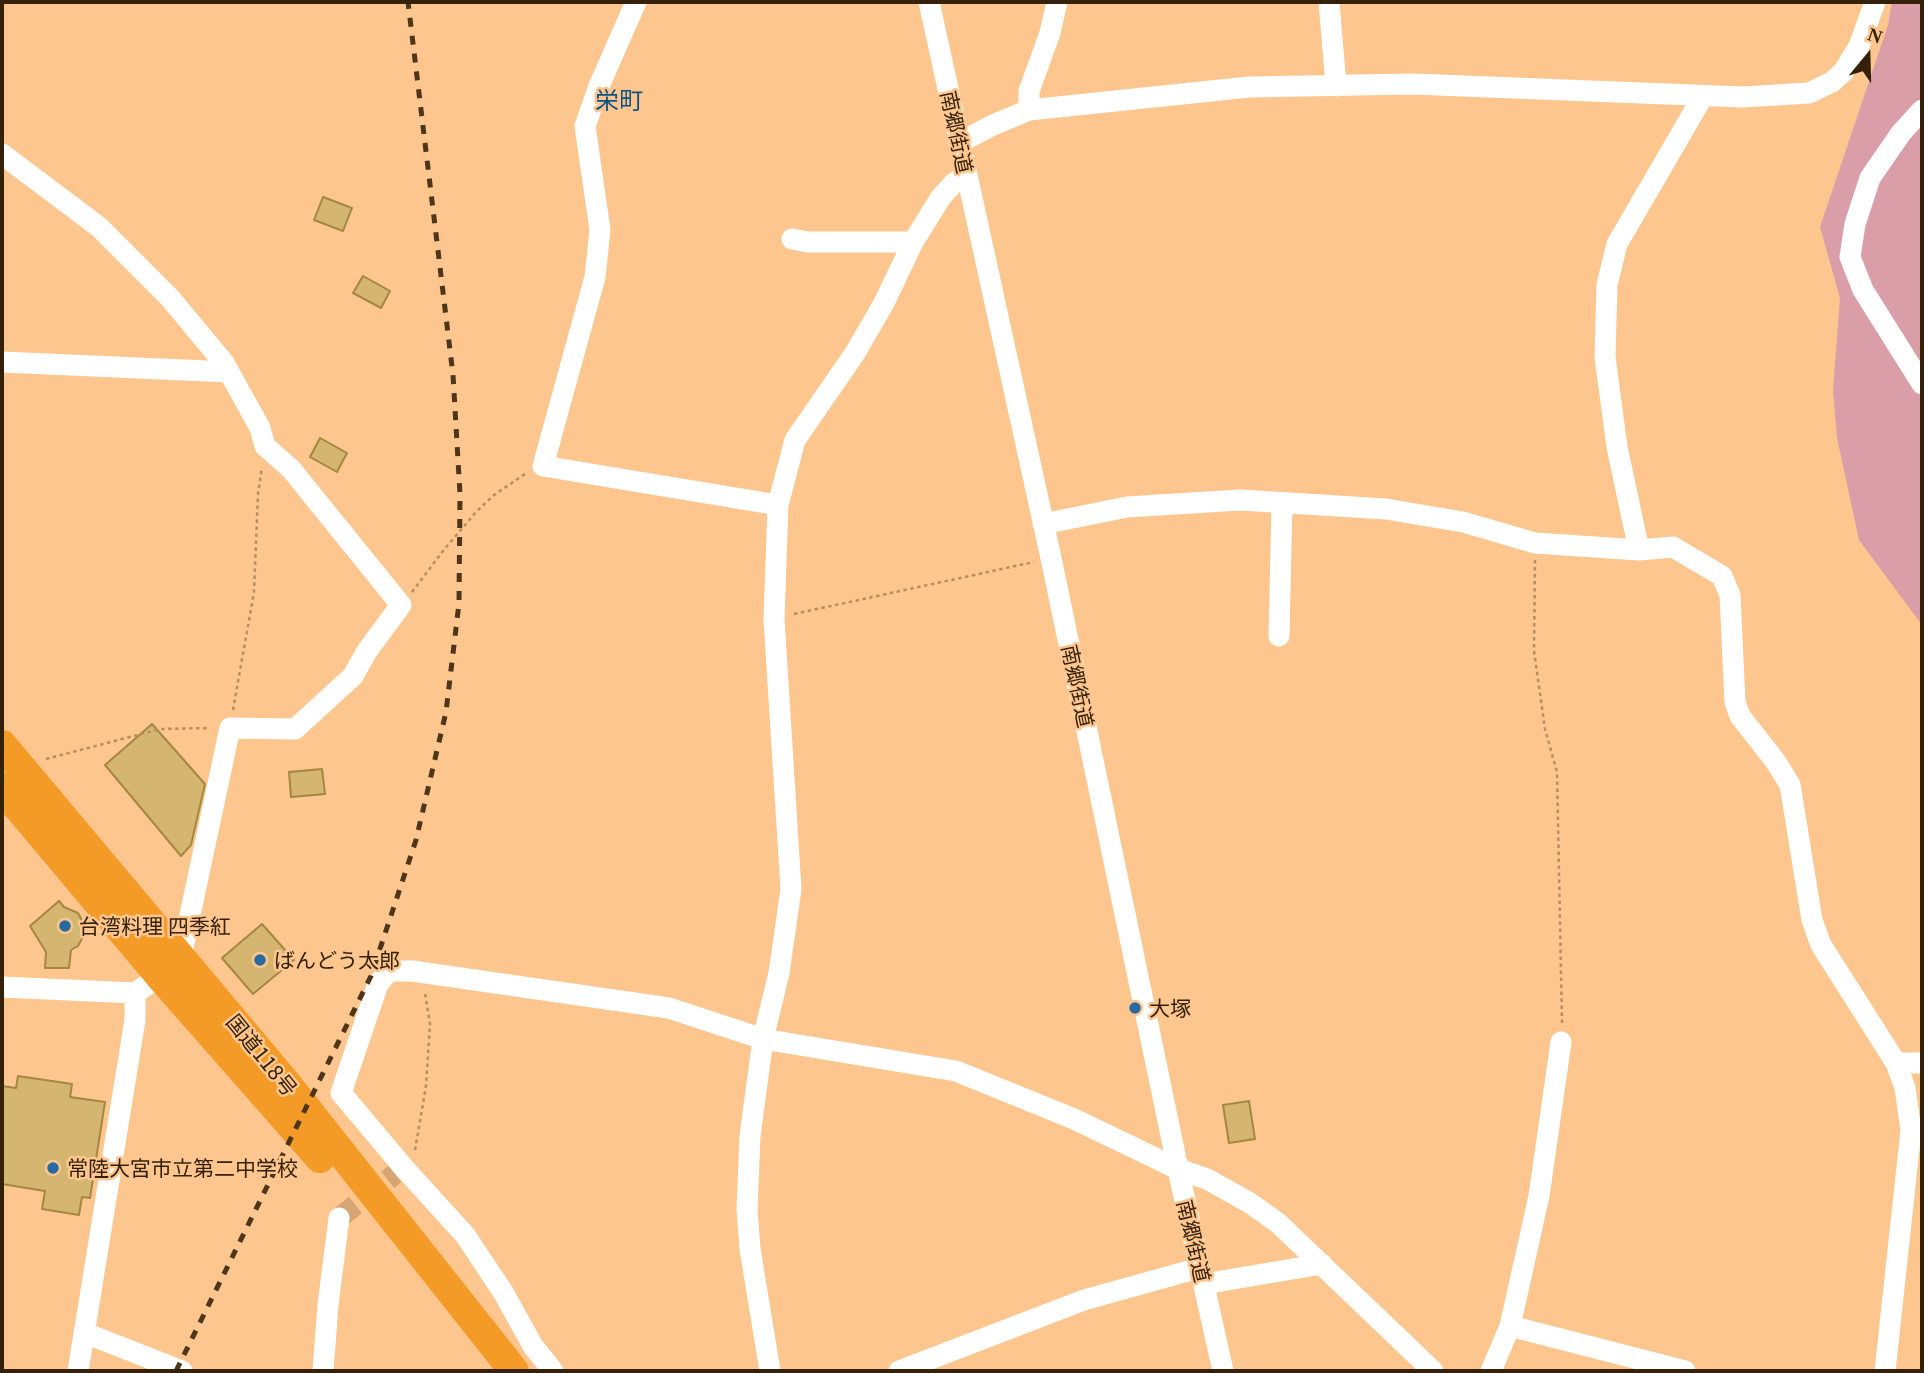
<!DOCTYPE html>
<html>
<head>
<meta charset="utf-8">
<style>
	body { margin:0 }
	#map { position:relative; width:1924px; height:1373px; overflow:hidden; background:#fdc68e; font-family:Georgia,serif }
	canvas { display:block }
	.frame { position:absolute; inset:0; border:4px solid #352109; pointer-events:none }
	.north { position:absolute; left:1833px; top:21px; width:70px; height:70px; -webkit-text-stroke:5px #fdc68e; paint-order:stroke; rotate:19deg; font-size:19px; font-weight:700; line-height:28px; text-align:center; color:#352109 }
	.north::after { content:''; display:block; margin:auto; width:24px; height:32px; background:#352109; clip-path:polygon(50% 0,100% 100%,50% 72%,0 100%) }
</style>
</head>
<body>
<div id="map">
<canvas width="1924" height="1373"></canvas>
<div class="frame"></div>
<div class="north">N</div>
</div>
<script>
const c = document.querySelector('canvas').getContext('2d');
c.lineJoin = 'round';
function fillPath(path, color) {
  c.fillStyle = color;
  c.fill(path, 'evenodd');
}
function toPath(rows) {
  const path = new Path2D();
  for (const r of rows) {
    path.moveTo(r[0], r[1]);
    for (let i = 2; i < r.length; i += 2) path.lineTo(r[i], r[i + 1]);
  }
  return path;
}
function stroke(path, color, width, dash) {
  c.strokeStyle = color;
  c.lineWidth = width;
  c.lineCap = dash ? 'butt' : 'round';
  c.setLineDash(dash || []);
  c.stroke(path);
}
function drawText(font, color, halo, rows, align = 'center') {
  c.font = font + ' Georgia,"Noto Sans JP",serif';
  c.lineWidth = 5;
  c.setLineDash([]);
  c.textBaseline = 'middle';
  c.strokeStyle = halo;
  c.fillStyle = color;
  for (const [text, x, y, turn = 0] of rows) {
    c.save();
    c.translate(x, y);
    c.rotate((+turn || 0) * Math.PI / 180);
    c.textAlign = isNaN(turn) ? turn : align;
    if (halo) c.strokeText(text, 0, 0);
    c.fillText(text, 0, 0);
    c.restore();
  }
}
const green = toPath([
	[1892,2,1922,2,1922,625,1859,540,1837,438,1833,390,1840,298,1820,227,1888,25]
]);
const building = toPath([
	[323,197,352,208,343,231,314,220,323,197],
	[363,276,390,291,381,308,353,293,363,276],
	[320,438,347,453,337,472,310,457,320,438],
	[152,724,205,784,191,845,181,856,105,765,152,724],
	[322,769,325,794,291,797,289,772,322,769],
	[59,901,64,907,78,913,85,926,85,933,78,946,71,950,69,968,45,968,46,952,30,926,59,901],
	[262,924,294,960,253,994,222,958,262,924],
	[18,1076,72,1084,70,1097,105,1102,90,1198,82,1197,79,1215,42,1209,45,1191,2,1184,2,1086,16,1088,18,1076],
	[1249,1101,1255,1139,1229,1143,1223,1105,1249,1101]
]);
const minorTunnel = toPath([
	[339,1218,395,1174]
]);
const path = toPath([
	[1535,560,1534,651,1545,729,1557,772,1562,1023],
	[412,592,443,551,476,512,494,495,525,474],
	[794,614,1034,562],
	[233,710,254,592,258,494,262,467],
	[46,759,160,729,210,728],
	[415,1150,426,1086,430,1024,425,993]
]);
const minor = toPath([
	[636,2,599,86,585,126,600,230,595,277,543,466,778,505],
	[929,2,1051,558,1178,1169,1223,1371],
	[1329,2,1336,86],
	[1029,110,1029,91,1050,33,1057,2],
	[1922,110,1901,133,1870,178,1855,224,1850,257,1863,290,1922,384],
	[959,143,993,125,1029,110,1249,87,1413,84,1743,97,1809,93,1832,82,1844,71,1859,46,1875,2],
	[2,154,99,227,170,298,224,363,260,428,265,446,291,469,401,605,367,651,353,676,295,729,230,728,181,957,160,976,135,993,2,987],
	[792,239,808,242,913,242],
	[2,362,229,372],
	[1043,524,1127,507,1240,500,1386,509,1463,522,1535,543,1639,550,1673,547,1722,576,1730,595,1735,702,1740,716,1776,762,1790,785,1812,920,1821,945,1896,1063,1905,1088,1911,1130,1885,1371],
	[1639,550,1617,447,1605,357,1607,285,1617,244,1703,96],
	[1279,636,1282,503],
	[1896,1063,1922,1063],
	[1204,1284,1322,1264],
	[1510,1326,1685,1371],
	[85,1333,182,1371],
	[78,1371,135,1020,135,993],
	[323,1371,328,1305,339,1218],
	[553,1371,533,1346,503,1292,465,1235,405,1169,341,1093,378,984,389,971,412,971,669,1008,763,1039,956,1071,1074,1119,1178,1169,1207,1179,1250,1203,1278,1223,1433,1371],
	[770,1371,750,1249,747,1210,750,1136,763,1039,779,973,791,889,774,619,778,505,795,440,855,353,884,303,913,242,941,197,953,184,966,175],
	[899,1371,1084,1300,1199,1268],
	[1491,1371,1510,1326,1539,1196,1561,1042]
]);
const highway = toPath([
	[2,745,290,1088,514,1371],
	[2,788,160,976,320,1158]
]);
const rail = toPath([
	[176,1371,371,976,416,840,446,712,459,603,460,494,453,375,408,2]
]);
const markers = [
	[65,926,7,"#276a9f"],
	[260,960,7,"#276a9f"],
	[1135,1008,7,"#276a9f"],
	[53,1168,7,"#276a9f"]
];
const streetNames = [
	["南郷街道",957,132,78],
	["南郷街道",1078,686,78],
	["国道118号",262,1055,51],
	["南郷街道",1194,1241,77]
];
const poiNames = [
	["台湾料理 四季紅",79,926],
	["ばんどう太郎",274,960],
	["大塚",1149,1008],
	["常陸大宮市立第二中学校",67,1168]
];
const quarterNames = [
	["栄町",619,100]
];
fillPath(green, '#da9ea9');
fillPath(building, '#d5b671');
stroke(building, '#a48741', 2);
stroke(minorTunnel, '#d5a573', 21, [21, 10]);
stroke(path, '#b88d60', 2.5, [3.5, 3.5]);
stroke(minor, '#fff', 21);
stroke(highway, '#f49b27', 30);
stroke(rail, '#4f361a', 5, [9, 9]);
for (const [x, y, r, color] of markers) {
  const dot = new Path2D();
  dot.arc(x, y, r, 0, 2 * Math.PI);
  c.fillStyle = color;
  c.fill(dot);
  stroke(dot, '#fdc68e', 2.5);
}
drawText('21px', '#352109', '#fdc68e', streetNames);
drawText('21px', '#352109', '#fdc68e', poiNames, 'left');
drawText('24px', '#125282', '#fdc68e', quarterNames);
</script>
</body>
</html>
